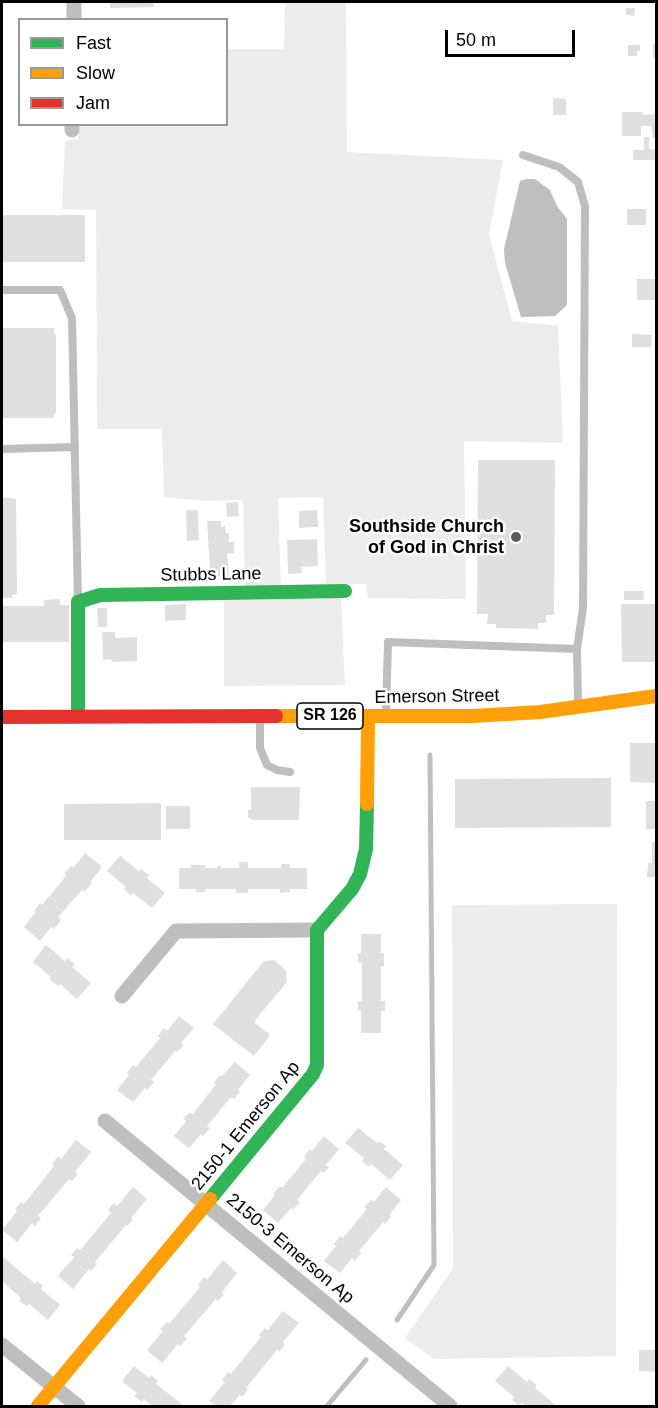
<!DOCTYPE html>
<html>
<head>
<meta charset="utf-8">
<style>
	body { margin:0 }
	#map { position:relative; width:658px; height:1408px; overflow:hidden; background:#fff; font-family:Arial,sans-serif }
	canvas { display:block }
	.frame { position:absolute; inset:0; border:3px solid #000; pointer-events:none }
	.legend { position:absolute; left:18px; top:18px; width:210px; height:108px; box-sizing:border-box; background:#fff; border:2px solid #999; margin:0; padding:8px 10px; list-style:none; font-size:18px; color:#000 }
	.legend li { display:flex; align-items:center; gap:12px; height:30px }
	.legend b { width:30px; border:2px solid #999 }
	.scale { position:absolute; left:445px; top:30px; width:130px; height:27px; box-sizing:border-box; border:3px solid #000; border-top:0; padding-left:8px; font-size:18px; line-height:21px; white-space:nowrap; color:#000; -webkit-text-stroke:4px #fff; paint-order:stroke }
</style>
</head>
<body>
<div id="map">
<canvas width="658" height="1408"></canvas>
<div class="frame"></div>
<ul class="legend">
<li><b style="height:8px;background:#30b455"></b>Fast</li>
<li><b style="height:8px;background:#ff9f0a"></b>Slow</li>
<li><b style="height:8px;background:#e5322d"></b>Jam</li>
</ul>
<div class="scale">50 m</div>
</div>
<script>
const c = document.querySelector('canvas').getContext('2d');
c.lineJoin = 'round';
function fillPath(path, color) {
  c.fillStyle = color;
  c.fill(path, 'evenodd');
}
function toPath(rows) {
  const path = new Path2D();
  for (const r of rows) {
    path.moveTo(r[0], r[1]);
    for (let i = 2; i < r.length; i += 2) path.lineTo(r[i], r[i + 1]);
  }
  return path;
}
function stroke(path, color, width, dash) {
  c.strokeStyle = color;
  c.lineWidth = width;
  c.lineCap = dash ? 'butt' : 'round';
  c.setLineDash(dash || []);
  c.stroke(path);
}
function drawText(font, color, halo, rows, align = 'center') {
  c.font = font + ' Arial,sans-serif';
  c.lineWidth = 5;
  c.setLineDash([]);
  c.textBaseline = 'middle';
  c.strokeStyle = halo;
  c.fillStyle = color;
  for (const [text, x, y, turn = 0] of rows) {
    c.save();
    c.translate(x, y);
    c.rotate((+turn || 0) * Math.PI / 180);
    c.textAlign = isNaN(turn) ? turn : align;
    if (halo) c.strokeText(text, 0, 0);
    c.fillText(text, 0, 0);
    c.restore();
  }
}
const green = toPath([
	[285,2,346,2,347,152,503,160,489,234,512,321,558,326,563,443,464,441,466,599,368,598,366,584,326,584,323,497,278,498,281,586,245,586,243,500,204,501,164,497,162,429,97,429,96,210,62,209,65,141,78,139,79,125,226,124,227,49,284,49],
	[341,598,345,685,224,686,224,600],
	[617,904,616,1356,434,1359,405,1338,453,1268,452,905]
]);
const water = toPath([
	[526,179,535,179,550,190,557,206,567,219,567,305,555,316,521,317,505,263,504,249,520,181]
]);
const stream = toPath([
	[397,1320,434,1265,430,755],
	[327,1406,366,1360]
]);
const building = toPath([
	[110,2,154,2,154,7,110,8],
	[626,8,635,8,634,16,626,15],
	[653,44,656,44,656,58,653,58],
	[628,45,640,45,640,51,637,51,637,56,628,56],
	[553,98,566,99,566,115,553,115],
	[622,112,643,112,643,115,656,114,656,138,653,138,651,126,641,126,641,136,622,136],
	[644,137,649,137,649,149,656,150,656,160,633,160,633,150,644,150],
	[627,209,646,209,646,225,627,225],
	[2,215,85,215,85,262,2,262],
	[637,279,656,279,656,300,637,300],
	[2,328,54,328,54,334,56,334,56,413,54,413,54,418,2,418],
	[632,334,652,335,651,347,632,347],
	[478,460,555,460,554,615,546,615,546,623,538,623,538,629,496,628,496,624,487,624,488,614,477,614],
	[2,497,16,499,17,594,12,595,12,598,2,598],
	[238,502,239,516,227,517,226,503],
	[186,510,198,510,199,540,187,541],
	[317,510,318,527,299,528,299,511],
	[207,521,221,521,221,527,225,526,226,533,229,533,229,542,234,542,234,553,227,553,229,576,213,576,213,571,210,571],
	[317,539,318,566,301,567,302,573,288,574,287,540],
	[624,591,643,591,644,598,643,600,624,600],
	[60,599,60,605,69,605,69,642,2,642,2,606,44,606,44,600],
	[186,604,186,620,165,621,165,605],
	[621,604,655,604,656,662,622,662],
	[97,608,107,608,107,627,98,627],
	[102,632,115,632,115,638,137,637,137,661,112,662,111,659,103,660],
	[630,743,656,743,656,783,630,782],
	[611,778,611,827,455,828,455,779],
	[251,787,300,787,299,820,251,820,251,818,248,818,248,810,251,810],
	[646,801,656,801,656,829,646,829],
	[161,803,161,840,64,840,64,804],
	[166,806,190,806,190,829,166,829],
	[652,842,656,842,656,877,647,877,648,863,652,863],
	[85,853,102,867,90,882,92,883,84,892,82,890,58,917,61,920,54,929,51,927,40,941,24,927,36,912,34,911,40,903,42,905,66,876,64,874,71,866,73,868],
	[120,856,139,871,141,869,149,875,147,878,165,893,152,908,133,893,131,896,124,889,126,887,107,871],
	[239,862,248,862,248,868,281,868,281,864,290,864,290,868,307,868,307,889,290,889,290,892,280,893,280,889,248,889,248,893,236,893,236,889,205,889,205,892,196,892,196,889,179,889,179,868,191,868,191,865,205,865,206,868,217,868,217,866,221,866,221,868,239,868],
	[361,934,381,934,381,953,384,953,384,966,381,966,381,1001,385,1001,385,1011,381,1011,381,1033,361,1033,361,1010,358,1010,358,1001,362,1001,362,963,358,963,358,953,361,953],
	[46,945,65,961,67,958,75,964,72,967,91,983,77,999,60,984,58,986,49,979,51,977,33,962],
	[274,960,286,971,287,982,256,1019,255,1023,270,1035,254,1056,213,1024,264,961],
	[179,1016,194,1028,181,1043,184,1045,177,1052,175,1051,151,1080,154,1082,147,1090,145,1088,133,1102,117,1090,129,1075,127,1073,133,1065,136,1067,160,1038,158,1036,164,1028,167,1031],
	[235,1062,250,1075,238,1090,240,1092,234,1099,231,1097,207,1126,210,1128,203,1136,201,1134,189,1148,174,1136,186,1121,183,1119,190,1112,193,1114,216,1084,214,1083,220,1075,222,1076],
	[358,1128,377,1143,379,1141,386,1146,384,1149,403,1165,390,1180,371,1164,369,1167,362,1161,364,1158,345,1143],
	[324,1136,339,1149,326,1165,329,1167,324,1173,321,1171,297,1200,300,1202,293,1210,291,1208,278,1223,263,1210,275,1195,273,1194,280,1186,282,1188,306,1159,304,1157,310,1149,312,1151],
	[76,1140,91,1152,75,1172,78,1174,72,1181,69,1179,38,1216,41,1218,35,1226,32,1223,17,1242,2,1230,17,1211,15,1209,21,1202,24,1204,54,1166,52,1164,58,1156,61,1159],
	[133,1187,147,1199,131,1218,133,1220,127,1226,126,1225,95,1262,97,1264,91,1271,89,1269,73,1289,58,1276,74,1257,71,1255,77,1248,80,1250,111,1213,108,1210,114,1203,117,1206],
	[386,1187,401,1200,389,1215,391,1216,385,1224,383,1222,359,1251,361,1253,355,1261,352,1258,340,1273,324,1261,336,1246,334,1244,340,1236,343,1238,367,1209,364,1207,371,1200,374,1202],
	[2,1256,35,1284,37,1281,43,1286,41,1289,60,1305,48,1320,29,1304,27,1306,19,1301,21,1298,2,1281],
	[223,1260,237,1273,222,1292,224,1294,218,1301,216,1299,184,1336,187,1339,180,1346,178,1344,162,1363,147,1350,163,1331,160,1329,167,1322,169,1324,200,1287,198,1285,204,1277,207,1280],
	[283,1311,299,1323,283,1342,285,1344,279,1352,277,1350,246,1388,248,1389,242,1397,240,1395,230,1406,216,1406,209,1401,225,1382,222,1380,228,1372,231,1374,261,1337,259,1335,265,1328,268,1330],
	[639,1350,656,1350,656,1372,639,1371],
	[134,1366,149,1378,151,1375,158,1381,156,1384,184,1406,153,1406,144,1399,142,1402,134,1396,137,1393,122,1381],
	[508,1366,527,1382,529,1379,537,1385,535,1388,557,1406,526,1406,522,1403,519,1406,512,1400,514,1397,495,1381]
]);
const lane = toPath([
	[523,155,559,167,578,182,585,206,583,608,577,649,578,703],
	[2,290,60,290,72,318,78,601],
	[2,449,75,447],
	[386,713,388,642,577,649],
	[260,717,260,748,267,765,277,770,290,772]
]);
const street = toPath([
	[74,20,74,2],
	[72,130,72,124],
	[122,996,176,931,317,930],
	[105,1121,450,1406],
	[2,1345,78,1406]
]);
const fast = toPath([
	[78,716,78,602,100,595,345,591],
	[210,1199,313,1074,317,1065,317,930,352,889,360,874,366,849,367,804]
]);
const slow = toPath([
	[276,716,472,716,540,712,656,696],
	[367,804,368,716],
	[38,1406,210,1199]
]);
const jam = toPath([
	[2,717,276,716]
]);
const markers = [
	[516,537,6,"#595959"]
];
const shields = [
	[330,716,66]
];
const shieldNames = [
	["SR 126",330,716]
];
const poiNames = [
	["Southside Church",504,527],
	["of God in Christ",504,548]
];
const streetNames = [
	["Stubbs Lane",211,575,-1],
	["Emerson Street",437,697,-1],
	["2150-1 Emerson Ap",246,1126,-51],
	["2150-3 Emerson Ap",290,1249,40]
];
fillPath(green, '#ececec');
fillPath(water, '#bfbfbf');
stroke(stream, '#bfbfbf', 5);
fillPath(building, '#dfdfdf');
stroke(lane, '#bebebe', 8);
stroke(street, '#bebebe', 15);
stroke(fast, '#30b455', 14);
stroke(slow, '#ff9f0a', 14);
stroke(jam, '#e5322d', 14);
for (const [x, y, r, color] of markers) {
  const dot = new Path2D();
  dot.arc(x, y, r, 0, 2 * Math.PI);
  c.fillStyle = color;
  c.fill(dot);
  stroke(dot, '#fff', 2);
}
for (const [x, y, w] of shields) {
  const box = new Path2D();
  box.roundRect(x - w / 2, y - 13, w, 26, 4.5);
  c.fillStyle = '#fff';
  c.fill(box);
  stroke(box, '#000', 1.5);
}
drawText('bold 16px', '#000', null, shieldNames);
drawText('bold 18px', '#000', '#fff', poiNames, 'right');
drawText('18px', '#000', '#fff', streetNames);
</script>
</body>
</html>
